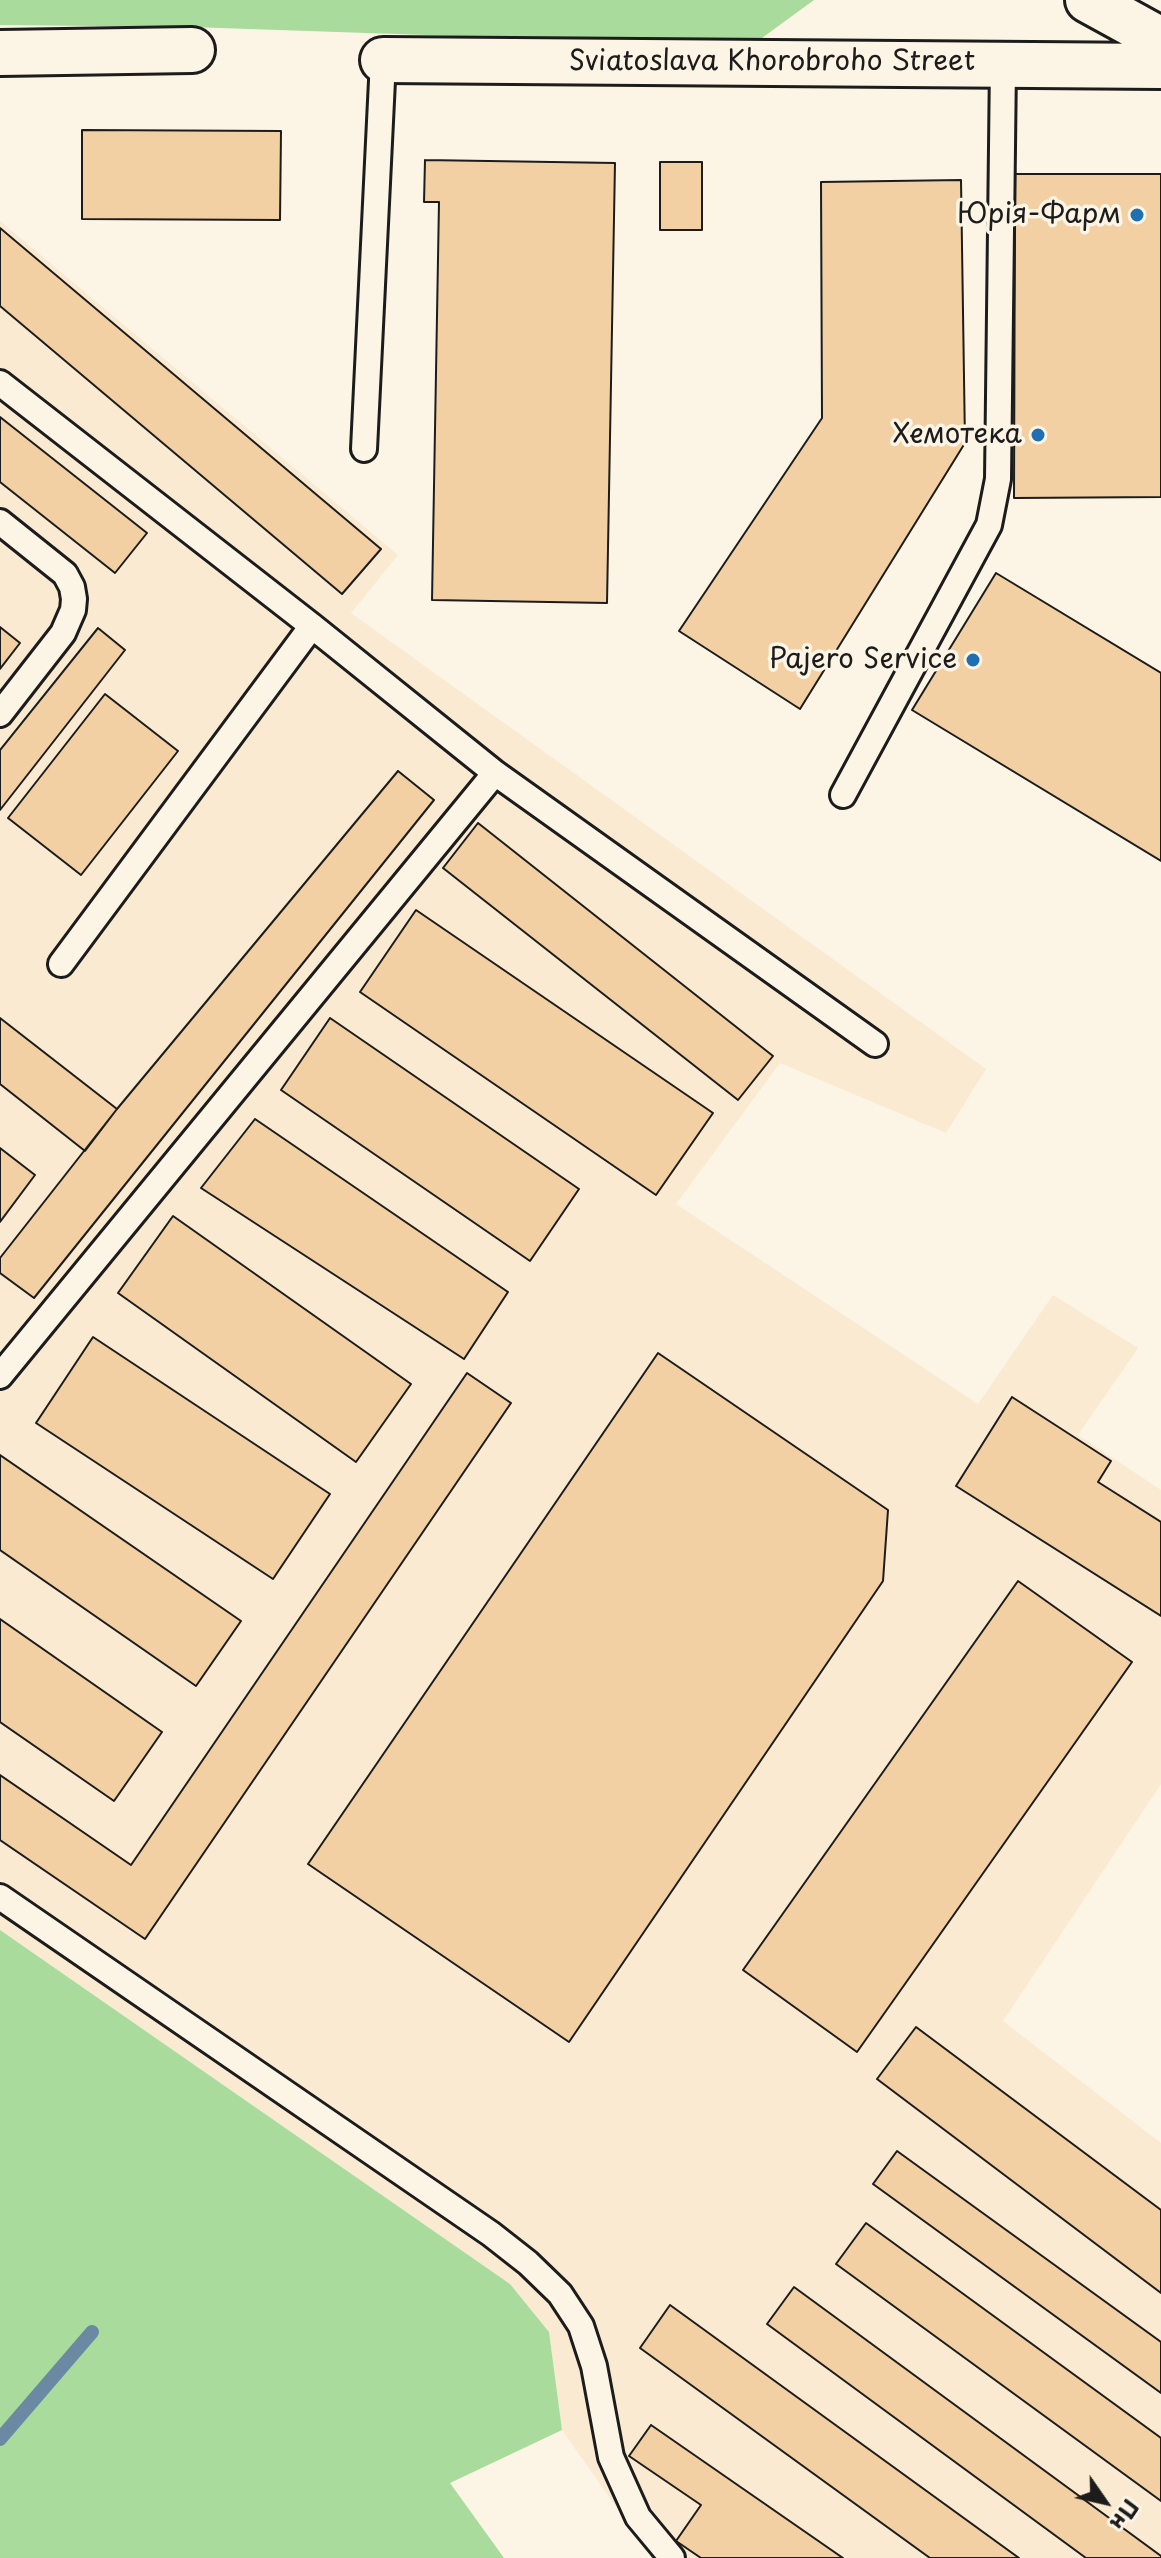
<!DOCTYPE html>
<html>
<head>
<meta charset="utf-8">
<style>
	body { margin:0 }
	#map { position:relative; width:1161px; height:2558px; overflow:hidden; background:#fcf5e5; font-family:"Playpen Sans",sans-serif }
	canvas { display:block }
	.north { position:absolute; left:1065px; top:2462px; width:80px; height:80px; -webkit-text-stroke:6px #fcf5e5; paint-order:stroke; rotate:124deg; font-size:22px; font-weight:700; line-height:32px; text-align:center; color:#1c1c1c }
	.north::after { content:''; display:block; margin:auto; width:28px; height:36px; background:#1c1c1c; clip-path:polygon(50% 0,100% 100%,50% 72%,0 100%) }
</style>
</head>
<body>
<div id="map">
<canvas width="1161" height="2558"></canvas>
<div class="north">Пн</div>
</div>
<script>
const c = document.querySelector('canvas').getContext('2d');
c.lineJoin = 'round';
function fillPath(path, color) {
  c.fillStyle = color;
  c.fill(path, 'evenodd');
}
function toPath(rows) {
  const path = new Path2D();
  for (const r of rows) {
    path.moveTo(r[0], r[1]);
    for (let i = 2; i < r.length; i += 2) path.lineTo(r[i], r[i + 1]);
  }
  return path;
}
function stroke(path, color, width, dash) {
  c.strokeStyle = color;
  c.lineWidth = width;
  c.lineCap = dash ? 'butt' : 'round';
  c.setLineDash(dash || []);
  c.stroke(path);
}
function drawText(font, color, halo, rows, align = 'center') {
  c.font = font + ' "Playpen Sans",sans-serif';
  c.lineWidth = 7;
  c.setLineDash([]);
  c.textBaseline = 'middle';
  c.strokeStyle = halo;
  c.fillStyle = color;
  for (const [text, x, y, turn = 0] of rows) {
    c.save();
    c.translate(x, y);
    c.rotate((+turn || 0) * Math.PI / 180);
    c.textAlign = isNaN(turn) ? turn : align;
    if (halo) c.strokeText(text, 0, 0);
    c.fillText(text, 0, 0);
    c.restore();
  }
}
const built = toPath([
	[0,221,398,555,351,613,986,1069,946,1133,780,1063,676,1204,978,1404,1053,1295,1138,1348,1078,1435,1161,1490,1161,1784,1003,2021,1161,2143,1161,2558,652,2558,562,2430,549,2332,510,2284,0,1930]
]);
const green = toPath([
	[0,0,814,0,751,46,190,27,0,25],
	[0,1930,510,2284,549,2332,562,2430,450,2483,504,2558,0,2558]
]);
const stream = toPath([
	[0,2439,92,2332]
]);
const building = toPath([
	[82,130,281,131,280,220,82,219,82,130],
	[425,160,615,163,607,603,432,600,439,202,424,202,425,160],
	[660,162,702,162,702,230,660,230,660,162],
	[1015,174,1161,174,1161,497,1014,498,1015,174],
	[961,180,965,443,800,709,679,631,822,418,821,182,961,180],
	[0,228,381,549,342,594,0,306,0,228],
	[0,417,147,533,115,573,0,482,0,417],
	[996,573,1161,673,1161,861,912,710,996,573],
	[0,627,20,643,0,669,0,627],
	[98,628,125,650,0,810,0,750,98,628],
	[105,694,178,751,81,875,8,818,105,694],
	[398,771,434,800,34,1298,0,1273,0,1258,117,1109,398,771],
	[478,823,773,1056,738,1100,443,868,478,823],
	[416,910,713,1113,656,1195,360,992,416,910],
	[0,1018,117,1109,85,1151,0,1084,0,1018],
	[330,1018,579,1189,530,1261,281,1090,330,1018],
	[255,1119,508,1292,464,1359,201,1188,255,1119],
	[0,1148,35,1175,0,1222,0,1148],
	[173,1216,411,1384,356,1462,118,1293,173,1216],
	[93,1337,330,1494,273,1579,36,1423,93,1337],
	[658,1353,888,1510,883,1581,569,2042,308,1864,658,1353],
	[467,1373,511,1403,145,1939,0,1840,0,1775,131,1865,467,1373],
	[1012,1397,1111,1461,1098,1482,1161,1522,1161,1616,956,1486,1012,1397],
	[0,1455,241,1621,196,1686,0,1550,0,1455],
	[1018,1581,1132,1662,857,2052,743,1970,1018,1581],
	[0,1619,162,1732,114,1801,0,1722,0,1619],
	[916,2027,1161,2210,1161,2293,877,2079,916,2027],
	[897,2151,1161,2342,1161,2393,873,2184,897,2151],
	[866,2223,1161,2438,1161,2501,836,2264,866,2223],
	[794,2287,1161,2556,1161,2558,1086,2558,767,2324,794,2287],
	[670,2305,1019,2558,930,2558,640,2348,670,2305],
	[651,2425,843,2558,701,2558,676,2541,701,2505,629,2456,651,2425]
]);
const lane = toPath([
	[0,383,312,626,495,773,875,1044],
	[364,449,383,60],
	[0,522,65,574,72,587,74,599,73,610,63,633,0,714],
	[843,795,989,525,998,479,1003,64],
	[61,964,312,626],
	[0,1376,495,773],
	[0,1897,491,2234,528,2263,560,2294,581,2326,594,2366,611,2457,638,2517,672,2558]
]);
const street = toPath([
	[1088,0,1161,40],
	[0,53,192,50],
	[383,60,1161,66]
]);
const markers = [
	[1137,215,8,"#1f6fb2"],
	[1038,435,8,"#1f6fb2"],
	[973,660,8,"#1f6fb2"]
];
const streetNames = [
	["Sviatoslava Khorobroho Street",772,62]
];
const poiNames = [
	["Юрія-Фарм",1121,215],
	["Хемотека",1022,435],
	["Pajero Service",957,660]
];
fillPath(built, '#f9ead1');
fillPath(green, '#a9db9c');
stroke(stream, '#6b89a3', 14);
fillPath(building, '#f2d0a3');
stroke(building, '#1c1c1c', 2);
stroke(lane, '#1c1c1c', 30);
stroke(street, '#1c1c1c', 50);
stroke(lane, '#fcf5e5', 24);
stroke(street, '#fcf5e5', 44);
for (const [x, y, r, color] of markers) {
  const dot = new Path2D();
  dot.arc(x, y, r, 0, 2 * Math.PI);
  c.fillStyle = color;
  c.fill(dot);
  stroke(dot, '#fcf5e5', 3);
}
drawText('28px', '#1c1c1c', '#fcf5e5', streetNames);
drawText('28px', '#1c1c1c', '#fcf5e5', poiNames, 'right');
</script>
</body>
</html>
